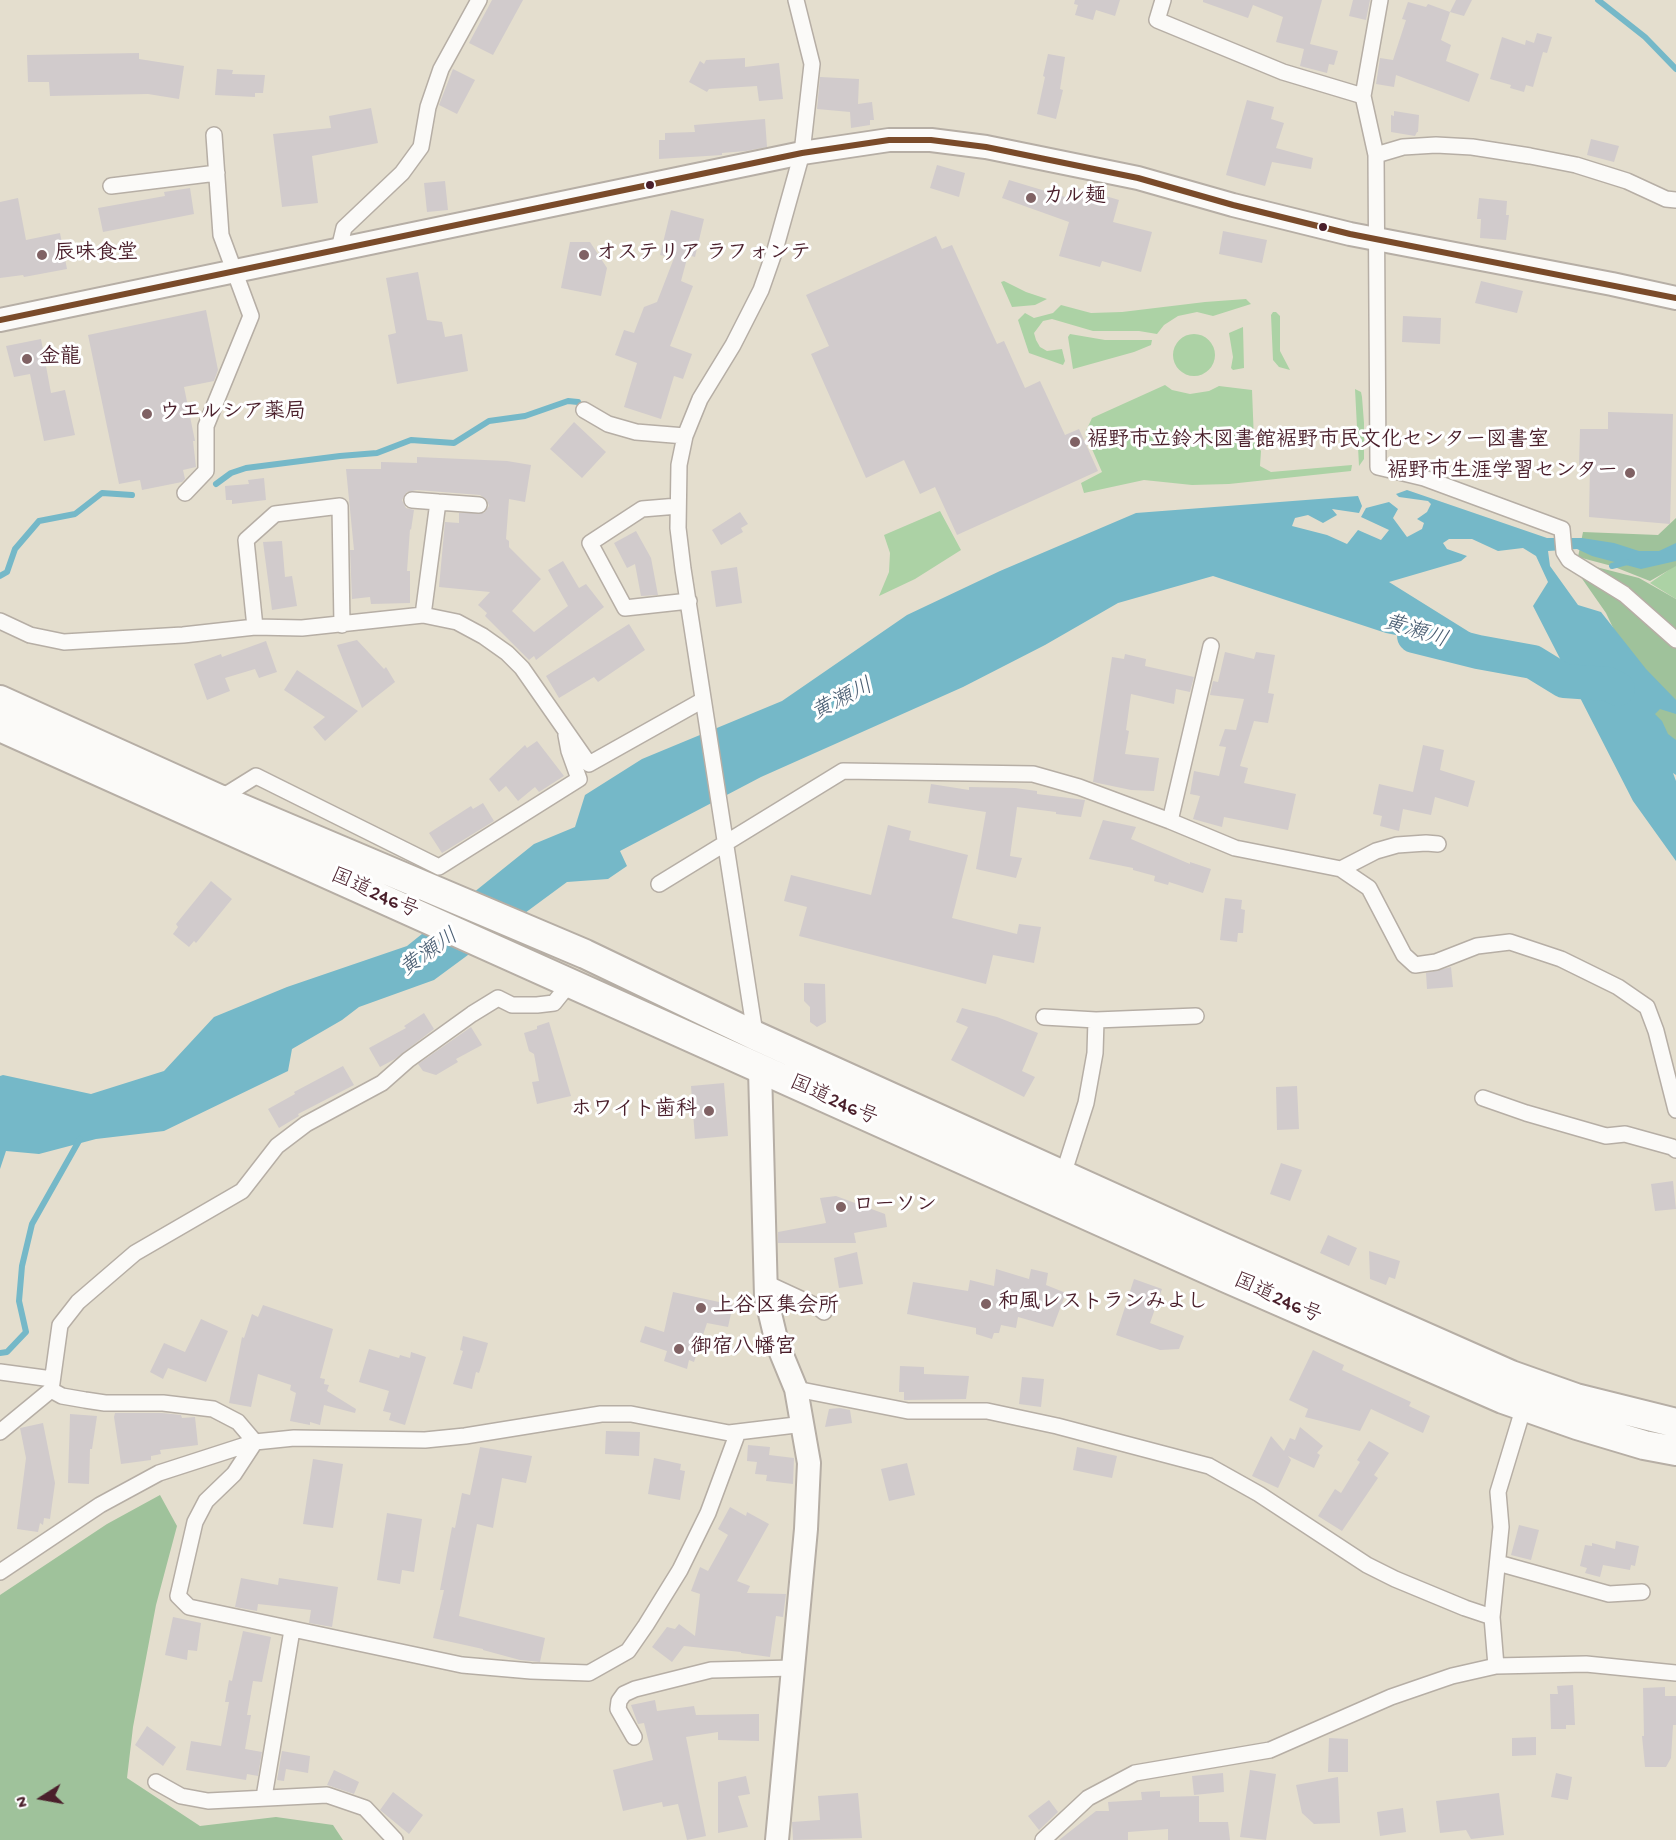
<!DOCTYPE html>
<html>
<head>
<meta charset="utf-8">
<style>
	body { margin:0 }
	#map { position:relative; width:1676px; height:1840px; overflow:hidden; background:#e4dece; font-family:"Gochi Hand",sans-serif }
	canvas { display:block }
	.north { position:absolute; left:12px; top:1768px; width:60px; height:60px; -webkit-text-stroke:4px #fff; paint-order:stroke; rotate:259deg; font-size:16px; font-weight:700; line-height:24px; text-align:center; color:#4a1f2b }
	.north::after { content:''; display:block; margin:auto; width:21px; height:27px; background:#4a1f2b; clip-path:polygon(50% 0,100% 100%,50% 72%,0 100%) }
</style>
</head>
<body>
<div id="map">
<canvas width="1676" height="1840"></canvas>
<div class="north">N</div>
</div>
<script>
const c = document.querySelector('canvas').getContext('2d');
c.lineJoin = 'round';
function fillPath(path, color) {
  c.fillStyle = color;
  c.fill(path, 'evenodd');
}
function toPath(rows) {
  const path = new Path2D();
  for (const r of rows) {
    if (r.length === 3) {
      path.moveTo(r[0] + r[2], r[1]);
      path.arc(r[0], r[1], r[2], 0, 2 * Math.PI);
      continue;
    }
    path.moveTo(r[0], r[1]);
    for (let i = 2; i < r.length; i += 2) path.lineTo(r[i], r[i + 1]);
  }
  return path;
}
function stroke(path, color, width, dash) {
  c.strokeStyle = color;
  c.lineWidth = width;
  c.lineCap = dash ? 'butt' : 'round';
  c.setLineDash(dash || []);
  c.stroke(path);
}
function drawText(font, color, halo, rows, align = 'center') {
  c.font = font + ' "Gochi Hand","Klee One",sans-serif';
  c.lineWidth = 6;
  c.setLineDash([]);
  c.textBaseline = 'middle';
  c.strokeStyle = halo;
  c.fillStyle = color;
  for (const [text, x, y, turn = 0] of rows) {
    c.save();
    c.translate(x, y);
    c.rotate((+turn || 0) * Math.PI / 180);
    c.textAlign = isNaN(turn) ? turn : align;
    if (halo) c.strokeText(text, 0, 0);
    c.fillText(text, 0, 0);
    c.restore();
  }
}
const green = toPath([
	[1004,281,1026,292,1047,299,1035,305,1012,307,1001,282],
	[1246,299,1251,304,1213,316,1197,312,1178,316,1164,325,1157,334,1139,331,1093,331,1052,319,1043,321,1034,333,1036,340,1040,347,1047,351,1062,349,1065,361,1063,365,1029,353,1018,320,1025,313,1034,318,1053,313,1061,305,1091,313,1122,312,1205,302],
	[1273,312,1276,312,1280,316,1280,351,1290,370,1279,367,1273,360,1271,315],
	[1243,327,1244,368,1233,370,1231,368,1233,357,1229,333],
	[1194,355,21],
	[1070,334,1105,340,1152,340,1151,345,1134,352,1073,369,1068,337],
	[1165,385,1172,390,1190,394,1209,391,1219,386,1252,390,1254,441,1261,451,1260,466,1271,472,1352,465,1351,471,1229,484,1192,485,1144,480,1084,493,1081,483,1102,472,1085,433,1092,418],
	[1355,389,1361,392,1362,397,1364,423,1364,459,1359,466],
	[940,511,961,550,915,579,879,596,889,572,890,553,884,535],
	[1676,565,1676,599,1650,583]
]);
const forest = toPath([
	[1676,518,1676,566,1650,581,1612,566,1578,557,1583,532,1658,535],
	[1569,560,1639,578,1676,599,1676,760,1606,613],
	[160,1495,177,1526,156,1605,133,1727,127,1778,200,1826,276,1817,333,1825,343,1840,0,1840,0,1595,107,1524]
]);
const water = toPath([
	[1407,490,1547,538,1582,538,1614,543,1639,551,1659,551,1676,543,1676,561,1641,569,1592,556,1577,549,1548,551,1550,566,1578,605,1601,612,1646,669,1676,700,1676,714,1660,709,1655,714,1662,721,1668,734,1676,740,1676,775,1673,773,1676,781,1676,861,1633,801,1533,606,1548,582,1536,556,1523,548,1498,551,1472,539,1449,539,1443,543,1447,549,1467,556,1461,561,1389,582,1511,658,1386,633,1213,576,1118,603,1045,645,963,687,761,777,620,851,627,866,608,879,567,882,434,980,359,1007,342,1020,292,1049,288,1071,164,1131,96,1139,39,1154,6,1151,0,1169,0,1076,3,1075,91,1094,164,1071,214,1017,287,987,407,946,534,844,575,827,585,795,642,759,782,701,907,615,1000,571,1136,513,1358,496,1362,506,1359,513,1332,509,1337,515,1323,523,1308,515,1295,518,1292,526,1327,535,1347,544,1358,530,1381,540,1389,530,1361,517,1366,508,1389,502,1398,509,1393,518,1407,537,1422,529,1424,523,1417,519,1427,512,1431,504,1428,501,1399,497,1396,494]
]);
const stream = toPath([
	[1598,0,1645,37,1676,69],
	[216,484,231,473,246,468,340,456,377,453,411,440,454,443,489,421,525,416,568,401,578,402],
	[1627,562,1612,566,1627,562],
	[0,576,7,572,15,549,39,521,75,514,102,493,132,495],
	[0,1353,7,1352,26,1332,19,1301,22,1266,32,1224,80,1139]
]);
const river = toPath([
	[1414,636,1478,652,1533,662,1564,681,1608,684,1618,689]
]);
const building = toPath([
	[492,0,523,0,493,55,469,43],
	[1075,0,1120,0,1115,16,1096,10,1093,20,1075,15,1078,5,1074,4],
	[1203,0,1322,0,1310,44,1338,51,1334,65,1329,64,1327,73,1300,66,1304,49,1276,42,1283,17,1253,5,1248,18,1203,2],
	[1353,0,1370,0,1366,20,1349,16],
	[1456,0,1472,0,1464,16,1450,12],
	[1408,2,1426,7,1428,4,1450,12,1441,40,1451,45,1446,61,1479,74,1469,102,1396,75,1394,87,1376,84,1380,58,1393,60,1406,20,1402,19],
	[1537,33,1552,37,1547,53,1543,52,1533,87,1526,85,1524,92,1510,88,1511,85,1490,79,1502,37,1525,45,1526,40,1534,43],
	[139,53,139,59,184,66,179,99,148,94,50,96,49,82,28,82,27,55],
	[1048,54,1065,57,1060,89,1063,90,1056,119,1037,114,1045,77,1043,76],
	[745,58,745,67,779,63,783,99,759,101,757,86,709,89,707,92,689,82,700,61,704,64,706,60],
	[217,69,233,70,232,74,265,75,263,93,255,93,255,97,215,95],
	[453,69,475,80,457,114,439,105],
	[820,77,859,79,858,104,872,102,874,120,870,120,870,125,851,128,850,112,817,109],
	[1247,100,1274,107,1271,119,1284,123,1276,148,1313,158,1311,169,1272,162,1265,186,1226,175],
	[371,108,378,143,312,156,318,203,282,207,273,134,331,128,329,116],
	[1394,111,1419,115,1418,132,1417,132,1415,136,1391,132,1391,115,1394,116],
	[765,119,767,147,746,151,722,153,722,155,659,159,659,140,665,140,665,133,695,132,694,125],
	[1591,139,1619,146,1614,162,1587,155],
	[937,165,965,173,959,197,930,188],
	[1009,180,1075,200,1078,188,1119,200,1113,222,1152,232,1141,272,1102,261,1100,267,1059,256,1069,222,1002,198],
	[445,181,448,210,427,212,424,183],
	[190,188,194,214,103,232,98,208,165,196,164,192],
	[18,198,26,240,60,233,67,269,24,277,23,275,0,278,0,202],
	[1479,198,1507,201,1506,215,1509,215,1506,240,1480,238,1481,219,1477,219],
	[671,210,704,219,695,257,688,255,681,281,693,286,670,346,692,354,683,379,674,376,661,419,624,407,637,363,615,355,624,330,634,333,644,307,657,302,674,258,660,255],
	[1223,231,1267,240,1262,263,1219,254],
	[936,236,942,249,952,245,997,344,1004,341,1025,388,1040,381,1065,435,1079,429,1098,471,957,535,935,487,920,494,904,460,866,478,811,354,829,346,806,295],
	[570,242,590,242,607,268,601,296,561,288],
	[418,272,427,320,442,322,445,337,462,334,468,371,397,384,388,335,396,333,386,278],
	[1481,281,1523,291,1517,313,1475,303],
	[206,310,218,370,214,381,184,387,195,441,193,441,196,467,183,470,185,479,182,482,142,490,140,480,119,484,88,335],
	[1403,316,1441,318,1440,344,1402,342],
	[41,339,51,393,65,390,75,435,44,441,30,374,14,377,6,346],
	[1608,412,1673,414,1670,524,1589,517,1590,466,1579,466,1580,429,1608,429],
	[574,422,606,452,582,478,550,449],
	[417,457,507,461,531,465,525,502,509,499,506,539,509,541,509,547,541,579,512,611,534,632,568,606,548,570,563,561,579,588,586,584,604,607,536,660,534,656,529,660,485,616,487,613,478,605,490,592,439,587,445,522,459,523,459,513,484,513,489,506,487,500,480,495,417,490,407,492,402,500,406,508,414,510,411,530,410,529,407,571,410,571,410,603,371,604,370,597,352,599,350,550,354,550,346,469,381,469,381,462,417,463],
	[264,478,266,500,232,504,232,500,226,500,225,486,249,484,248,480],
	[740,512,748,524,741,528,743,532,721,545,712,530],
	[636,531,651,558,658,595,641,596,635,564,627,568,614,543],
	[282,541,285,577,292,576,297,606,272,610,263,542],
	[737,567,742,603,716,607,711,571],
	[629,624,645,650,598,682,594,677,559,698,546,676],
	[357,640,384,669,386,667,395,682,362,708,337,645],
	[266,641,277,672,259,678,255,669,225,678,230,691,207,700,194,664,221,654,222,657],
	[1225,652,1254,659,1256,652,1275,655,1268,693,1274,694,1268,723,1254,721,1240,766,1248,768,1244,783,1296,794,1288,830,1224,817,1222,827,1193,819,1200,796,1190,794,1194,771,1219,776,1226,747,1219,746,1225,729,1236,730,1244,699,1210,695,1213,681,1218,682],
	[1125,654,1146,659,1145,666,1194,677,1190,692,1176,689,1174,704,1131,694,1126,730,1129,731,1125,754,1159,758,1154,791,1131,790,1093,782,1112,657,1124,659],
	[297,670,358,711,325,741,313,727,325,717,284,690],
	[537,741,564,776,539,792,535,787,518,801,506,786,499,792,489,779,525,745,527,748],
	[1423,745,1444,750,1440,770,1475,781,1468,807,1435,797,1431,815,1403,809,1399,831,1380,826,1382,816,1373,814,1379,784,1413,792],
	[931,784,969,790,969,787,1015,788,1037,791,1037,794,1085,800,1081,817,1056,814,1056,812,1017,807,1010,856,1022,858,1016,878,976,869,986,812,928,803],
	[483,803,494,821,442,853,429,833,471,806,473,809],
	[1103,820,1136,827,1131,839,1190,864,1190,862,1211,869,1203,893,1169,882,1168,885,1154,881,1155,876,1133,870,1133,868,1089,859],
	[888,825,911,831,909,840,968,855,952,918,1017,934,1019,924,1041,927,1034,963,993,955,986,984,799,936,807,907,784,901,791,875,871,895],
	[211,881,232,899,196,943,194,941,189,947,173,934,178,927,176,924],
	[1225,898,1242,900,1241,909,1245,910,1243,933,1238,933,1237,942,1220,940],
	[1451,967,1453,987,1427,989,1426,973],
	[804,983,825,984,826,1022,817,1027,810,1022,810,1007,804,1001],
	[962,1008,997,1017,1038,1033,1022,1071,1035,1077,1024,1097,951,1060,968,1027,956,1022],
	[424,1013,434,1029,395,1059,380,1067,369,1048,406,1028,404,1026],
	[549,1022,571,1096,537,1104,532,1082,539,1081,534,1054,529,1051,524,1033,537,1029,537,1026],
	[471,1027,482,1045,456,1059,458,1062,436,1075,423,1071,418,1064],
	[343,1066,354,1085,298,1114,299,1116,279,1128,268,1109,295,1094,294,1092],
	[724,1083,728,1136,695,1139,691,1086],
	[1297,1086,1299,1129,1277,1130,1276,1087],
	[1281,1163,1302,1170,1290,1201,1270,1194],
	[1673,1181,1676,1209,1655,1211,1651,1184],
	[836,1196,885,1214,887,1227,854,1233,856,1243,778,1243,778,1232,826,1223,820,1198],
	[1328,1235,1357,1248,1349,1266,1320,1253],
	[1369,1251,1400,1261,1395,1279,1389,1277,1386,1285,1370,1279],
	[857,1252,863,1284,839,1288,834,1258],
	[996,1269,1029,1279,1031,1269,1048,1273,1046,1285,1066,1293,1053,1327,1018,1317,1016,1328,1001,1325,999,1333,994,1333,992,1339,976,1334,976,1328,907,1314,913,1282,968,1291,970,1280,994,1286],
	[1134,1279,1162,1289,1150,1323,1184,1336,1179,1349,1160,1350,1116,1335],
	[673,1292,733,1305,728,1327,707,1323,694,1362,689,1360,687,1369,664,1361,667,1351,640,1342,645,1326,664,1332],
	[263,1305,333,1329,320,1378,325,1379,324,1384,329,1385,327,1391,356,1409,355,1413,324,1405,320,1425,310,1422,310,1425,290,1421,296,1393,290,1390,291,1385,258,1374,251,1407,229,1403,242,1337,244,1338,252,1314,258,1317],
	[201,1319,228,1331,206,1382,168,1368,163,1379,150,1372,164,1343,185,1352],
	[463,1336,488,1343,482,1364,479,1373,476,1372,472,1389,453,1384,463,1351,460,1350],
	[369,1349,399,1358,400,1355,410,1358,411,1352,426,1357,405,1425,389,1420,391,1413,383,1411,389,1391,359,1382],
	[1313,1350,1344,1365,1342,1370,1411,1402,1409,1406,1430,1416,1423,1433,1371,1409,1360,1431,1305,1417,1308,1409,1289,1400],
	[900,1366,924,1367,924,1374,969,1376,966,1399,904,1400,904,1392,899,1392],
	[1022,1377,1044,1379,1041,1407,1019,1404],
	[840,1408,850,1410,852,1423,825,1427,829,1409],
	[115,1413,162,1413,181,1415,182,1418,195,1417,198,1445,160,1450,161,1454,151,1456,151,1460,121,1464,114,1417],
	[70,1414,97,1416,92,1449,90,1449,89,1484,68,1483],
	[43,1423,55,1483,50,1519,44,1518,43,1525,40,1523,38,1532,17,1529,26,1458,20,1428],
	[1300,1427,1323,1446,1317,1453,1320,1455,1314,1468,1288,1456,1291,1460,1278,1488,1252,1476,1271,1436,1284,1451,1290,1438,1295,1440],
	[606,1431,640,1432,639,1456,605,1454],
	[1369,1441,1389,1453,1374,1475,1378,1478,1342,1531,1318,1516,1335,1489,1341,1493,1360,1462,1357,1460],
	[748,1445,770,1447,769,1455,794,1458,793,1484,766,1481,767,1475,755,1474,757,1462,747,1461],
	[480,1447,532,1456,526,1483,502,1478,493,1528,477,1524,459,1616,545,1638,540,1662,520,1660,483,1650,483,1649,433,1638,444,1590,440,1590,452,1527,455,1528,462,1493,470,1495],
	[1077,1447,1117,1456,1112,1478,1073,1470],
	[654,1458,681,1464,680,1470,685,1471,680,1500,648,1494],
	[313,1459,343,1464,333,1528,303,1524],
	[907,1463,915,1495,889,1501,881,1469],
	[730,1507,746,1516,747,1512,769,1524,737,1581,750,1586,747,1593,786,1594,783,1617,776,1616,770,1657,741,1653,741,1652,684,1646,672,1662,652,1647,667,1627,675,1629,679,1624,695,1636,700,1594,691,1591,700,1567,708,1571,728,1535,718,1529],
	[387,1513,422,1519,414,1572,402,1570,400,1584,377,1580],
	[1519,1525,1539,1530,1531,1560,1511,1555],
	[1616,1541,1639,1546,1635,1566,1631,1565,1630,1570,1603,1565,1600,1577,1585,1573,1587,1568,1580,1566,1585,1545,1592,1546,1592,1543,1615,1549],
	[241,1578,278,1585,279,1578,338,1587,332,1627,309,1623,311,1610,258,1604,257,1611,235,1607],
	[173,1617,201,1623,197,1651,188,1650,187,1660,165,1655],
	[243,1631,271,1637,262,1682,253,1681,247,1715,251,1715,245,1749,262,1752,258,1776,247,1774,246,1780,186,1770,191,1741,221,1746,229,1702,225,1702,229,1680,232,1681],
	[1573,1685,1575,1725,1566,1725,1566,1729,1551,1729,1550,1694,1558,1694,1557,1686],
	[1665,1687,1665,1696,1676,1696,1676,1725,1673,1725,1671,1758,1666,1767,1645,1767,1642,1736,1644,1736,1643,1688],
	[655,1700,657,1711,694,1706,696,1715,759,1714,759,1741,718,1740,718,1732,686,1737,706,1836,687,1840,678,1804,663,1807,662,1802,623,1811,613,1770,653,1760,644,1723,638,1724,631,1705],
	[147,1726,176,1747,163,1766,135,1745],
	[1536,1737,1536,1755,1512,1756,1512,1738],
	[1329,1738,1348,1739,1348,1772,1328,1772],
	[282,1751,310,1756,308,1773,286,1769,284,1781,277,1780],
	[334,1770,359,1782,354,1794,327,1785],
	[1250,1770,1276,1774,1266,1840,1240,1837],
	[1223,1773,1224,1792,1194,1795,1192,1776],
	[1556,1773,1572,1777,1568,1800,1551,1797],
	[746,1776,750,1794,738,1796,748,1827,718,1833,718,1782],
	[1338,1777,1340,1823,1314,1824,1302,1813,1296,1785],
	[1160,1791,1160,1797,1199,1796,1199,1822,1228,1822,1230,1840,1168,1840,1168,1829,1128,1832,1128,1840,1059,1840,1096,1811,1109,1811,1108,1802,1142,1800,1141,1792],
	[393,1792,423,1815,409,1834,380,1810],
	[858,1793,862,1838,793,1840,792,1822,820,1820,818,1796],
	[1499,1793,1504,1835,1471,1839,1466,1830,1440,1833,1436,1801],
	[1049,1800,1058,1812,1039,1830,1028,1816],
	[1403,1808,1406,1832,1380,1836,1377,1812]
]);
const street = toPath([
	[1163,0,1157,20,1283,72,1363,96],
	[1380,0,1363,96,1376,155,1378,467,1424,478,1562,529,1564,552,1569,560,1624,594,1676,640],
	[1376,155,1403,147,1436,145,1472,147,1530,156,1576,165,1627,181,1666,199,1676,200],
	[111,186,217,173],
	[339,249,344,228,402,173,421,147,428,107,441,69,479,0],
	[584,410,608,424,636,432,685,436],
	[185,493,206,471,206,426,251,316,221,235,214,135],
	[412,500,438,502],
	[678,506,642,509,590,543,625,608,689,601],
	[423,615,438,502,479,505],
	[0,621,30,635,64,642,183,635,255,627,302,628,423,615,457,622,483,636,507,653,522,668,589,764,703,700],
	[255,627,246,540,275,514,340,506,342,625],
	[219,799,256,776,439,867,579,779,569,751,566,735],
	[1170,821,1211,646],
	[1341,869,1376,851,1397,845,1426,843,1438,844],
	[659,884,843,771,1033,774,1079,787,1170,821,1235,848,1341,869,1369,888,1404,955,1415,965,1436,962,1477,946,1510,942,1561,959,1618,987,1647,1007,1656,1031,1676,1110],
	[1044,1017,1096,1020,1196,1016],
	[756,1040,683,569,678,528,679,465,685,436,700,399,733,345,761,290,775,250,802,153,812,64,796,0],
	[1483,1098,1526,1113,1606,1136,1625,1134,1672,1147,1676,1150],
	[1063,1175,1086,1103,1095,1053,1096,1020],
	[766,1283,818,1307,824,1312],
	[0,1372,52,1379],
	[796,1389,908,1411,987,1411,1057,1426,1209,1466,1259,1494,1367,1565,1395,1579,1465,1608,1492,1617],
	[51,1390,62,1396,85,1400,105,1403,163,1403,213,1409,238,1422,255,1442,234,1474,206,1501,195,1522,178,1596,189,1607,462,1665,531,1671,589,1673,628,1651,646,1625,680,1570,708,1513,738,1432],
	[0,1432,51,1390,60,1325,78,1302,135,1253,242,1191,277,1146,306,1124,382,1083,408,1060,472,1014,498,998,512,1005,537,1005,554,1003,570,983],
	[1498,1563,1609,1594,1642,1592],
	[0,1572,100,1505,159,1473,255,1442,294,1438,425,1440,465,1436,601,1414,631,1414,729,1433,804,1424],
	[1496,1666,1492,1617,1501,1527,1498,1492,1524,1406],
	[634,1737,618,1709,619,1701,624,1694,635,1689,711,1670,793,1668],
	[156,1782,181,1796,208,1801,327,1795,365,1808,395,1840],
	[264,1797,292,1630],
	[1043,1840,1088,1798,1135,1773,1270,1750,1391,1697,1452,1676,1496,1666,1586,1664,1676,1673]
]);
const secondary = toPath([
	[0,320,802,153,889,140,931,140,986,147,1138,178,1233,205,1350,234,1612,284,1676,298],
	[760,1069,766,1297,777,1343,796,1389,809,1463,806,1529,777,1840]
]);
const highway = toPath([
	[0,700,219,799,585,954,756,1036,1222,1247,1511,1375,1576,1398,1676,1423],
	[0,727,1224,1277,1503,1399,1577,1425,1644,1445,1676,1451]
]);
const bus1 = toPath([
	[0,320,802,153,889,140,931,140,986,147,1138,178,1233,205,1350,234,1676,298]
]);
const markers = [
	[650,185,5,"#4a1f2b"],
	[1031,198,6,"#806264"],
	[1323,227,5,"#4a1f2b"],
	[42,255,6,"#806264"],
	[584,255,6,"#806264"],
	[27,359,6,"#806264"],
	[147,414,6,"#806264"],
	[1075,442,6,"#806264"],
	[1630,473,6,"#806264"],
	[709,1111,6,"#806264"],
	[841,1207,6,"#806264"],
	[986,1304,6,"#806264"],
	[701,1308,6,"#806264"],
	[679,1349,6,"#806264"]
];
const poiNames = [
	["カル麺",1043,198],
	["辰味食堂",54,255],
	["オステリア ラフォンテ",596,255],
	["金龍",39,359],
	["ウエルシア薬局",159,414],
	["裾野市立鈴木図書館裾野市民文化センター図書室",1087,442],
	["裾野市生涯学習センター",1618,473,"right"],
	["ホワイト歯科",697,1111,"right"],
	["ローソン",853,1207],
	["和風レストランみよし",998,1304],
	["上谷区集会所",713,1308],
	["御宿八幡宮",691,1349]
];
const streetNames = [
	["国道246号",374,895,24],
	["国道246号",833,1102,24],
	["国道246号",1277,1300,24]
];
const waterNames = [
	["黄瀬川",1415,633,18],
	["黄瀬川",843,701,-27],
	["黄瀬川",430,954,-35]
];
fillPath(green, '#acd2a5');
fillPath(forest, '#9fc29b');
fillPath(water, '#75b8c8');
stroke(stream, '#75b8c8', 6);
stroke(river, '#75b8c8', 34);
fillPath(building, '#d1cbcc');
stroke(street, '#b6aea5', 18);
stroke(secondary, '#b6aea5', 26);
stroke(highway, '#b6aea5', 32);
stroke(street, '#fbfaf8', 15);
stroke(secondary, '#fbfaf8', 22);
stroke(highway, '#fbfaf8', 28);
stroke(bus1, '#7a4b2a', 6);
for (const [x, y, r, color] of markers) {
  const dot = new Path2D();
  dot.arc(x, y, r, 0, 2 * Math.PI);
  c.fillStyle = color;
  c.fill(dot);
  stroke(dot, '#fff', 2);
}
drawText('bold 21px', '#4a1f2b', '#fff', poiNames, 'left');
drawText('21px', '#4a1f2b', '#fff', streetNames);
drawText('italic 22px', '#485c71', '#fff', waterNames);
</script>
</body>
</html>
